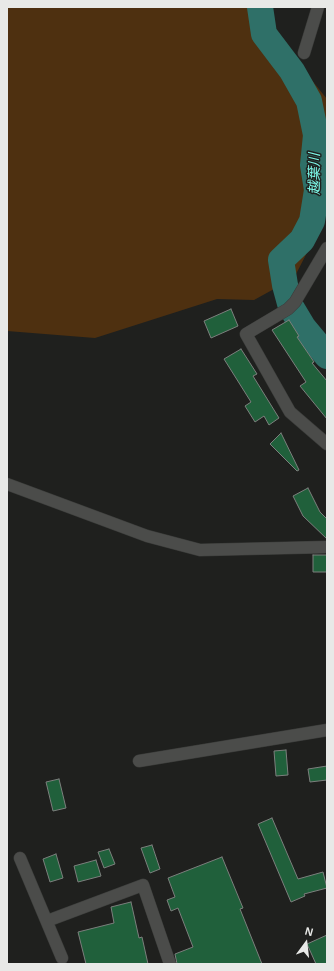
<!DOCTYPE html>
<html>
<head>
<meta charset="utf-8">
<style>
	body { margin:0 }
	#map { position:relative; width:334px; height:971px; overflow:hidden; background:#1f201e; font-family:Arial,sans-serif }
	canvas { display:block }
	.frame { position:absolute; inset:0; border:8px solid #e8e9e7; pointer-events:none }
	.north { position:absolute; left:286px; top:923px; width:40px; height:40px; -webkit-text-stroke:3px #1f201e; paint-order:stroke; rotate:15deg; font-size:11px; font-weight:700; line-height:16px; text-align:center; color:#e8e9e7 }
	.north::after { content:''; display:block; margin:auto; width:14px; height:18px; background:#e8e9e7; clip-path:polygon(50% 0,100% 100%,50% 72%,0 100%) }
</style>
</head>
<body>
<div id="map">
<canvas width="334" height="971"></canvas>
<div class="frame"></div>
<div class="north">N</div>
</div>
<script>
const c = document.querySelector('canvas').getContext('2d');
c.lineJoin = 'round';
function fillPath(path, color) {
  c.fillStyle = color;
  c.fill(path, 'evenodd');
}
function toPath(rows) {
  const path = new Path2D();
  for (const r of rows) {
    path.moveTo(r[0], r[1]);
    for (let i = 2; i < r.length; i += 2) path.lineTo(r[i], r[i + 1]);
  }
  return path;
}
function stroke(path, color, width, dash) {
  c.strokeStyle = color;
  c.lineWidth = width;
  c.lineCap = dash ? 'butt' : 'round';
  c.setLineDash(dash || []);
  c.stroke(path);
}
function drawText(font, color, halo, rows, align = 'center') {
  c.font = font + ' Arial,"Noto Sans JP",sans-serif';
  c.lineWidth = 3;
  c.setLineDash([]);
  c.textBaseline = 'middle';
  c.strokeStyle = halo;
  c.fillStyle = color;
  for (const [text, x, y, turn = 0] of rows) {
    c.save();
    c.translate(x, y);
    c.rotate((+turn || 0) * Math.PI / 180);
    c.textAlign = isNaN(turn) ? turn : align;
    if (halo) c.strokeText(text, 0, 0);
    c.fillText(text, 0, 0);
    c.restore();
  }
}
const green = toPath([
	[7,7,271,7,276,36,327,99,327,124,305,181,304,212,315,237,294,278,254,300,217,299,95,338,7,331]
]);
const river = toPath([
	[260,7,264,34,292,71,309,101,316,135,313,165,317,190,312,221,302,240,281,260,285,285,291,307,303,327,327,356]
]);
const building = toPath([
	[231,309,238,326,211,338,204,321,231,309],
	[289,320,299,336,297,337,314,362,312,363,327,381,327,419,300,386,306,382,272,330,289,320],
	[241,349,257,374,253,376,279,418,269,425,264,416,255,422,245,406,251,402,224,359,241,349],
	[281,433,299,470,297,471,270,444,281,433],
	[308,488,320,512,327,519,327,539,303,516,293,496,308,488],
	[313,555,327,555,327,572,313,572,313,555],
	[286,750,288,775,276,776,274,751,286,750],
	[327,766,327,780,310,782,308,769,327,766],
	[59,779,66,808,53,811,46,782,59,779],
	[272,818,298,879,323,872,327,888,304,894,305,896,291,902,258,824,272,818],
	[152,845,160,869,150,873,141,848,152,845],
	[109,849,115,864,104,868,98,852,109,849],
	[56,854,63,878,50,882,43,859,56,854],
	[222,857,243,908,240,909,262,964,177,964,175,954,193,947,178,908,171,911,167,900,175,897,168,878,222,857],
	[96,860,101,876,78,882,74,866,96,860],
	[131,902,139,938,142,937,148,964,86,964,78,932,114,923,111,907,131,902],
	[327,935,327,964,316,964,307,944,327,935]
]);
const minor = toPath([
	[304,53,318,7],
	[327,248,295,302,288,309,246,334,290,412,327,444],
	[7,484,147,536,200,550,327,547],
	[139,761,327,730],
	[20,858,62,958],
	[47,921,143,885,170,964]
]);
const waterNames = [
	["越葉川",315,174,-90]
];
fillPath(green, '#4e3010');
stroke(river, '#2f7068', 26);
fillPath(building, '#20603b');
stroke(building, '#7c7f7d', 1);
stroke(minor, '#3a3b39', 13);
stroke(minor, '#4b4c4a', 12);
drawText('italic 14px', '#7efaea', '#1f201e', waterNames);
</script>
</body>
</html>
